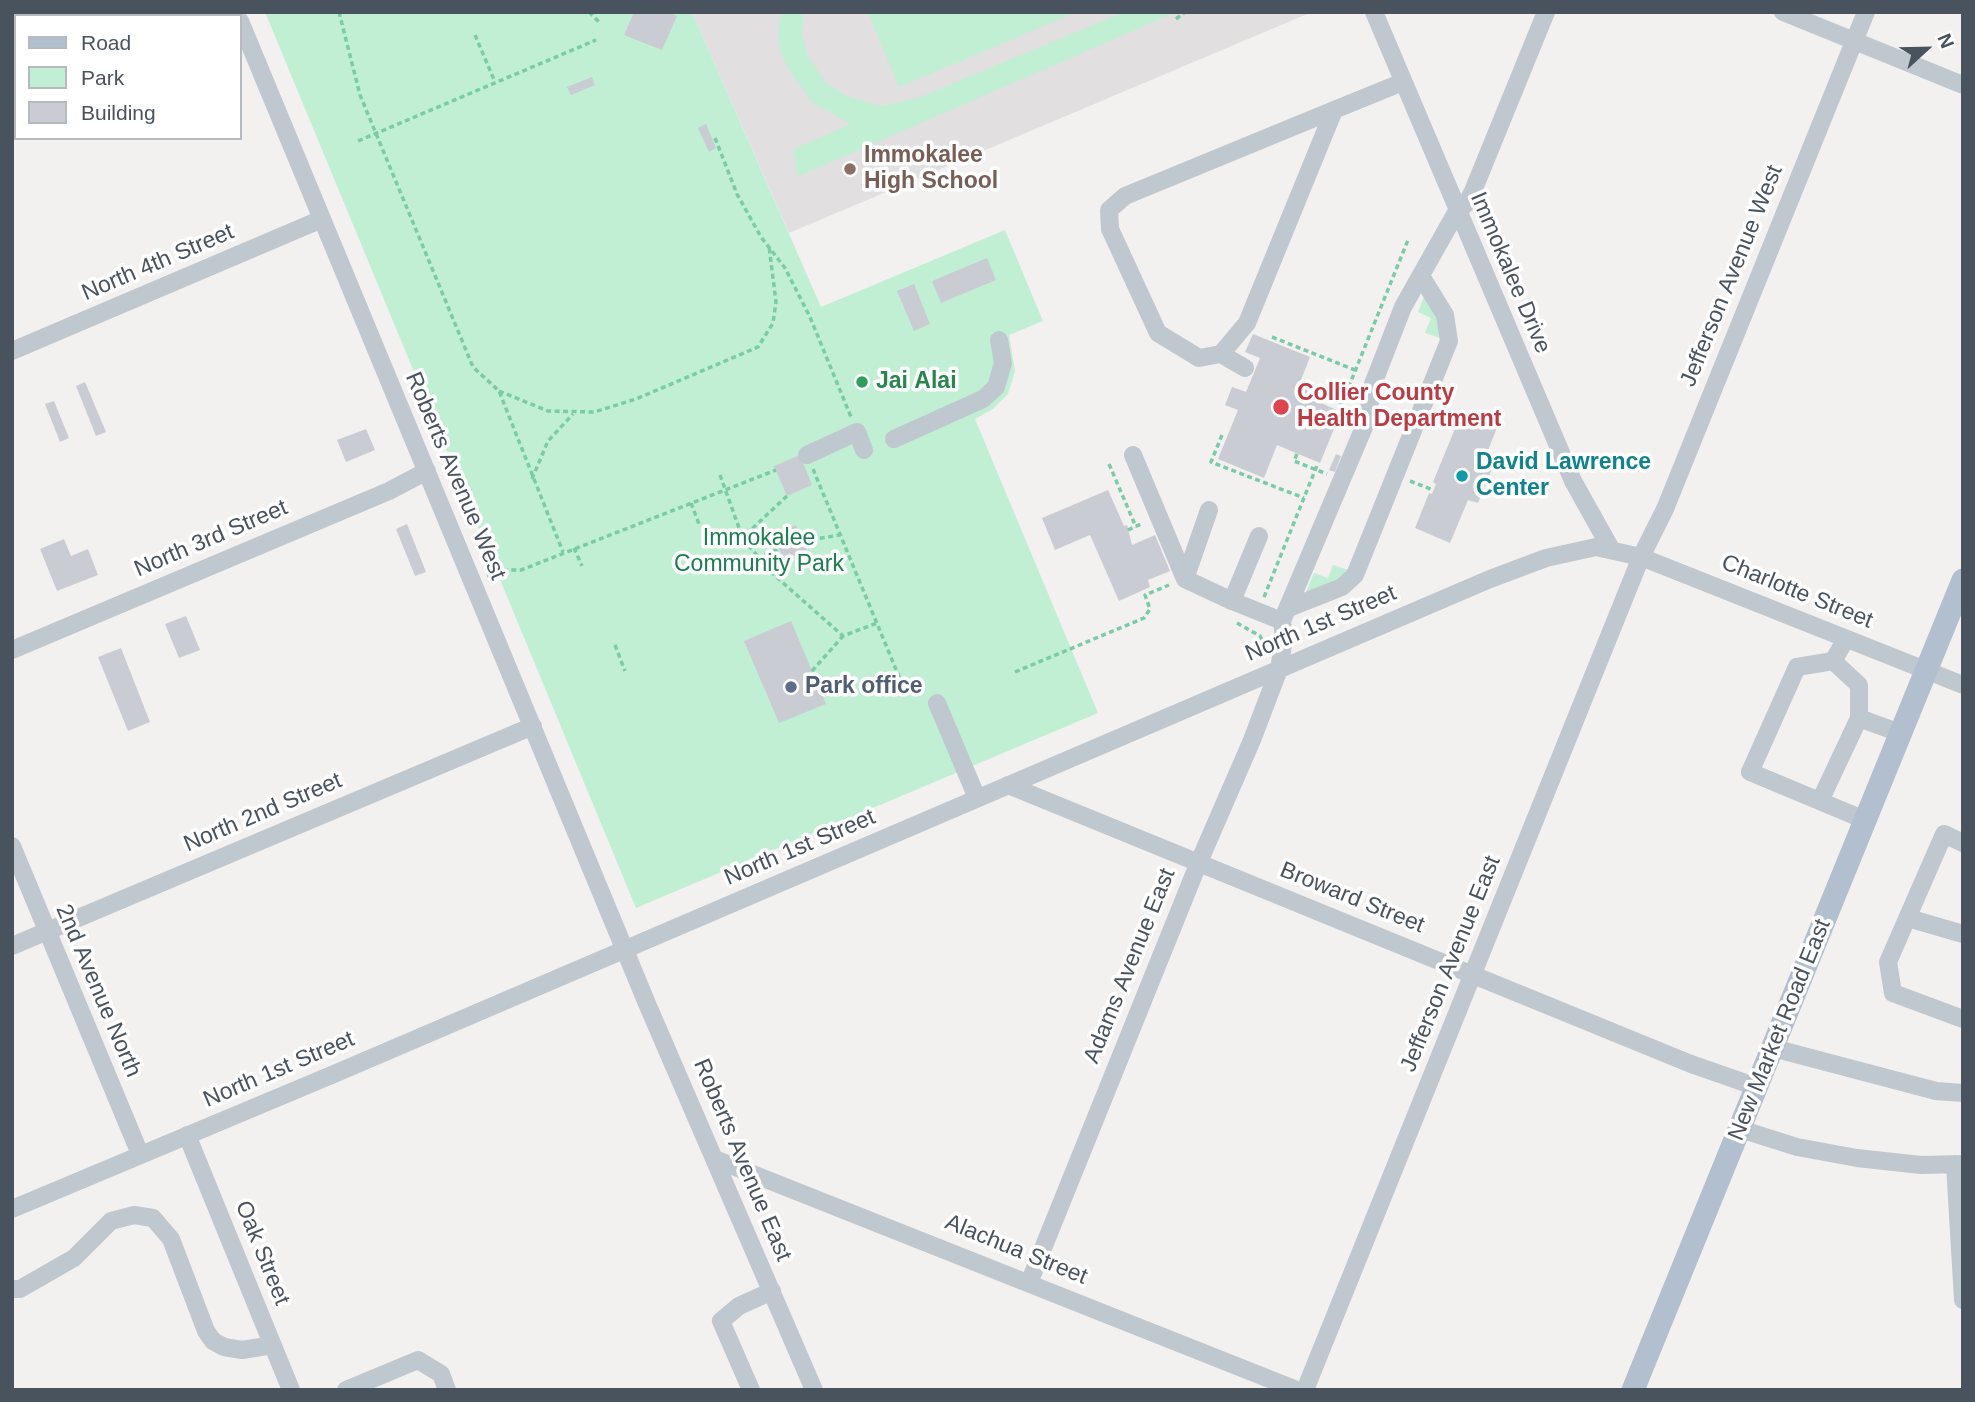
<!DOCTYPE html>
<html>
<head>
<meta charset="utf-8">
<style>
	body { margin:0 }
	#map { position:relative; width:1975px; height:1402px; overflow:hidden; background:#f3f0f0; font-family:Arial,sans-serif }
	canvas { display:block }
	.frame { position:absolute; inset:0; border:14px solid #49535e; pointer-events:none }
	.legend { position:absolute; left:14px; top:14px; width:228px; height:126px; box-sizing:border-box; background:#fff; border:2px solid #b6babf; margin:0; padding:9px 12px; list-style:none; font-size:21px; color:#49535e }
	.legend li { display:flex; align-items:center; gap:14px; height:35px }
	.legend b { width:35px; border:2px solid #b6babf }
	.north { position:absolute; left:1891px; top:14px; width:70px; height:70px; -webkit-text-stroke:5px #fff; paint-order:stroke; rotate:68deg; font-size:19px; font-weight:700; line-height:28px; text-align:center; color:#49535e }
	.north::after { content:''; display:block; margin:auto; width:24px; height:32px; background:#49535e; clip-path:polygon(50% 0,100% 100%,50% 72%,0 100%) }
</style>
</head>
<body>
<div id="map">
<canvas width="1975" height="1402"></canvas>
<div class="frame"></div>
<ul class="legend">
<li><b style="height:9px;background:#b1bfce"></b>Road</li>
<li><b style="height:19px;background:#c1efd4"></b>Park</li>
<li><b style="height:19px;background:#caccd3"></b>Building</li>
</ul>
<div class="north">N</div>
</div>
<script>
const c = document.querySelector('canvas').getContext('2d');
c.lineJoin = 'round';
function fillPath(path, color) {
  c.fillStyle = color;
  c.fill(path, 'evenodd');
}
function toPath(rows) {
  const path = new Path2D();
  for (const r of rows) {
    path.moveTo(r[0], r[1]);
    for (let i = 2; i < r.length; i += 2) path.lineTo(r[i], r[i + 1]);
  }
  return path;
}
function stroke(path, color, width, dash) {
  c.strokeStyle = color;
  c.lineWidth = width;
  c.lineCap = dash ? 'butt' : 'round';
  c.setLineDash(dash || []);
  c.stroke(path);
}
function drawText(font, color, halo, rows, align = 'center') {
  c.font = font + ' Arial,sans-serif';
  c.lineWidth = 7;
  c.setLineDash([]);
  c.textBaseline = 'middle';
  c.strokeStyle = halo;
  c.fillStyle = color;
  for (const [text, x, y, turn = 0] of rows) {
    c.save();
    c.translate(x, y);
    c.rotate((+turn || 0) * Math.PI / 180);
    c.textAlign = isNaN(turn) ? turn : align;
    if (halo) c.strokeText(text, 0, 0);
    c.fillText(text, 0, 0);
    c.restore();
  }
}
const education = toPath([
	[692,12,1312,12,789,233]
]);
const green = toPath([
	[265,12,692,12,821,307,1005,230,1043,321,1009,335,1015,371,1008,394,993,409,975,419,1098,713,636,908],
	[781,12,804,12,802,34,808,56,825,82,844,95,881,106,918,98,1124,12,1176,12,797,177,794,149,851,124,813,103,791,73,781,54,778,32],
	[868,12,1077,12,899,87],
	[1425,294,1442,324,1440,338,1425,333,1431,318,1418,312],
	[1333,565,1349,570,1342,579,1305,594,1314,573,1328,578]
]);
const building = toPath([
	[634,12,668,12,677,16,662,50,624,35],
	[592,77,595,85,571,95,567,87],
	[706,124,716,148,709,152,698,128],
	[987,258,996,280,941,303,932,281],
	[914,284,930,324,914,331,897,291],
	[1253,334,1310,357,1299,385,1322,395,1319,402,1341,412,1320,463,1277,445,1264,478,1218,459,1238,410,1225,405,1232,387,1246,392,1260,358,1245,352],
	[85,382,106,432,96,436,76,386],
	[54,401,69,438,60,442,45,404],
	[1461,414,1497,428,1482,465,1492,469,1478,503,1468,500,1450,543,1415,528,1429,493,1432,494,1436,484,1433,482],
	[366,429,375,450,346,462,337,440],
	[1336,454,1341,456,1335,472,1329,470],
	[800,455,812,485,787,496,774,466],
	[1108,490,1124,526,1127,525,1132,545,1155,535,1170,571,1148,580,1150,587,1119,601,1090,535,1055,550,1042,518],
	[407,524,426,572,415,576,396,529],
	[796,525,807,551,784,560,773,534],
	[64,539,71,556,88,549,98,575,57,591,40,549],
	[186,616,200,650,179,658,165,624],
	[791,621,826,704,779,723,744,641],
	[121,648,150,722,128,731,98,657]
]);
const path = toPath([
	[339,12,360,95,473,367,499,391,563,552],
	[589,12,601,24],
	[1176,19,1185,12],
	[475,35,495,82],
	[715,138,737,194,761,237,785,268,810,317,851,417],
	[358,141,596,40],
	[1272,337,1355,370],
	[499,391,548,411,594,412,636,399,758,347,773,323,776,302,769,246],
	[1314,392,1342,403],
	[1339,411,1408,240],
	[1222,435,1211,462,1304,498],
	[1297,454,1294,461,1327,474],
	[1109,464,1136,527],
	[813,469,907,696],
	[720,475,743,539,773,574,843,636,877,623],
	[532,479,548,441,573,414],
	[1410,481,1433,490],
	[691,503,699,524],
	[1128,530,1143,523],
	[740,540,787,496],
	[803,541,840,535],
	[574,548,582,566],
	[757,558,779,549],
	[487,576,501,570,521,570,776,470],
	[1264,597,1318,463],
	[1237,623,1260,636,1265,646],
	[615,645,625,671],
	[812,671,843,636],
	[1015,672,1144,618,1150,609,1145,595,1169,585]
]);
const minor = toPath([
	[1374,12,1573,481,1611,549],
	[1783,12,1963,85],
	[182,16,190,12],
	[240,21,648,1006,814,1390],
	[12,88,16,87],
	[1334,110,1125,196,1109,210,1110,229,1158,333,1199,358,1221,354,1247,323,1334,110,1403,82],
	[12,351,322,219],
	[1221,354,1245,368],
	[894,439,983,399,996,387,1003,363,999,340],
	[807,455,857,432,864,450],
	[1133,455,1185,579],
	[1209,510,1185,579,1232,601],
	[1259,536,1232,601,1282,621],
	[1289,608,1342,587,1355,575,1443,356,1449,341,1445,315,1421,276],
	[1846,639,1833,661,1797,667,1750,772,1865,820],
	[12,650,389,491,427,471],
	[1833,661,1859,685,1859,718],
	[937,703,977,798],
	[1008,785,1691,1064,1757,1087],
	[1820,801,1859,718,1900,733],
	[1963,843,1944,834,1888,962,1893,993,1963,1019],
	[12,846,140,1154],
	[1908,918,1963,934],
	[12,946,533,726],
	[1773,1048,1936,1091,1963,1093],
	[1740,1129,1797,1147,1857,1158,1921,1165,1963,1164],
	[187,1135,291,1390],
	[715,1159,1297,1390],
	[1955,1164,1963,1300],
	[12,1209,334,1074,1490,579,1546,558,1596,547,1641,557,1963,685],
	[1029,1283,1199,862,1252,740,1279,669,1284,639,1282,621,1367,420,1373,384,1403,307,1457,211,1467,203,1473,191,1546,12],
	[12,1289,20,1289,74,1258,111,1221,134,1215,153,1218,171,1239,206,1331,213,1341,224,1347,242,1350,273,1345],
	[346,1390,418,1360,441,1374,447,1390],
	[751,1390,721,1321,739,1306,772,1291],
	[1305,1390,1641,557,1665,509,1866,12]
]);
const major = toPath([
	[1633,1390,1963,580]
]);
const markers = [
	[850,169,7,"#8d6e63"],
	[862,382,7,"#2e9e5b"],
	[1281,407,9,"#e0444e"],
	[1462,476,7,"#0f9aa8"],
	[791,687,7,"#5c6f8a"]
];
const educationNames = [
	["Immokalee",864,156],
	["High School",864,182]
];
const streetNames = [
	["North 4th Street",158,263,-23],
	["Immokalee Drive",1510,273,67],
	["Jefferson Avenue West",1732,276,-68],
	["Roberts Avenue West",455,476,67],
	["North 3rd Street",211,539,-23],
	["Charlotte Street",1797,592,22],
	["North 1st Street",1321,624,-23],
	["North 2nd Street",263,813,-23],
	["North 1st Street",800,848,-23],
	["Broward Street",1352,898,22],
	["Jefferson Avenue East",1451,964,-68],
	["Adams Avenue East",1130,966,-68],
	["2nd Avenue North",98,991,67],
	["New Market Road East",1780,1030,-68],
	["North 1st Street",279,1070,-23],
	["Roberts Avenue East",742,1160,67],
	["Alachua Street",1016,1250,22],
	["Oak Street",262,1253,68]
];
const leisureNames = [
	["Jai Alai",876,382]
];
const healthNames = [
	["Collier County",1297,394],
	["Health Department",1297,420]
];
const cultureNames = [
	["David Lawrence",1476,463],
	["Center",1476,489]
];
const parkNames = [
	["Immokalee",759,539],
	["Community Park",759,565]
];
const serviceNames = [
	["Park office",805,687]
];
fillPath(education, '#e1dfdf');
fillPath(green, '#c1efd4');
fillPath(building, '#caccd3');
stroke(path, '#79cca5', 3.5, [5, 3.5]);
stroke(minor, '#bfc7cf', 18);
stroke(major, '#b1bfce', 23);
for (const [x, y, r, color] of markers) {
  const dot = new Path2D();
  dot.arc(x, y, r, 0, 2 * Math.PI);
  c.fillStyle = color;
  c.fill(dot);
  stroke(dot, '#fff', 2.5);
}
drawText('bold 23px', '#785e54', '#fff', educationNames, 'left');
drawText('23px', '#49535e', '#fff', streetNames);
drawText('bold 23px', '#27864d', '#fff', leisureNames, 'left');
drawText('bold 23px', '#be3a42', '#fff', healthNames, 'left');
drawText('bold 23px', '#0d838f', '#fff', cultureNames, 'left');
drawText('23px', '#197f4f', '#fff', parkNames);
drawText('bold 23px', '#4e5e75', '#fff', serviceNames, 'left');
</script>
</body>
</html>
